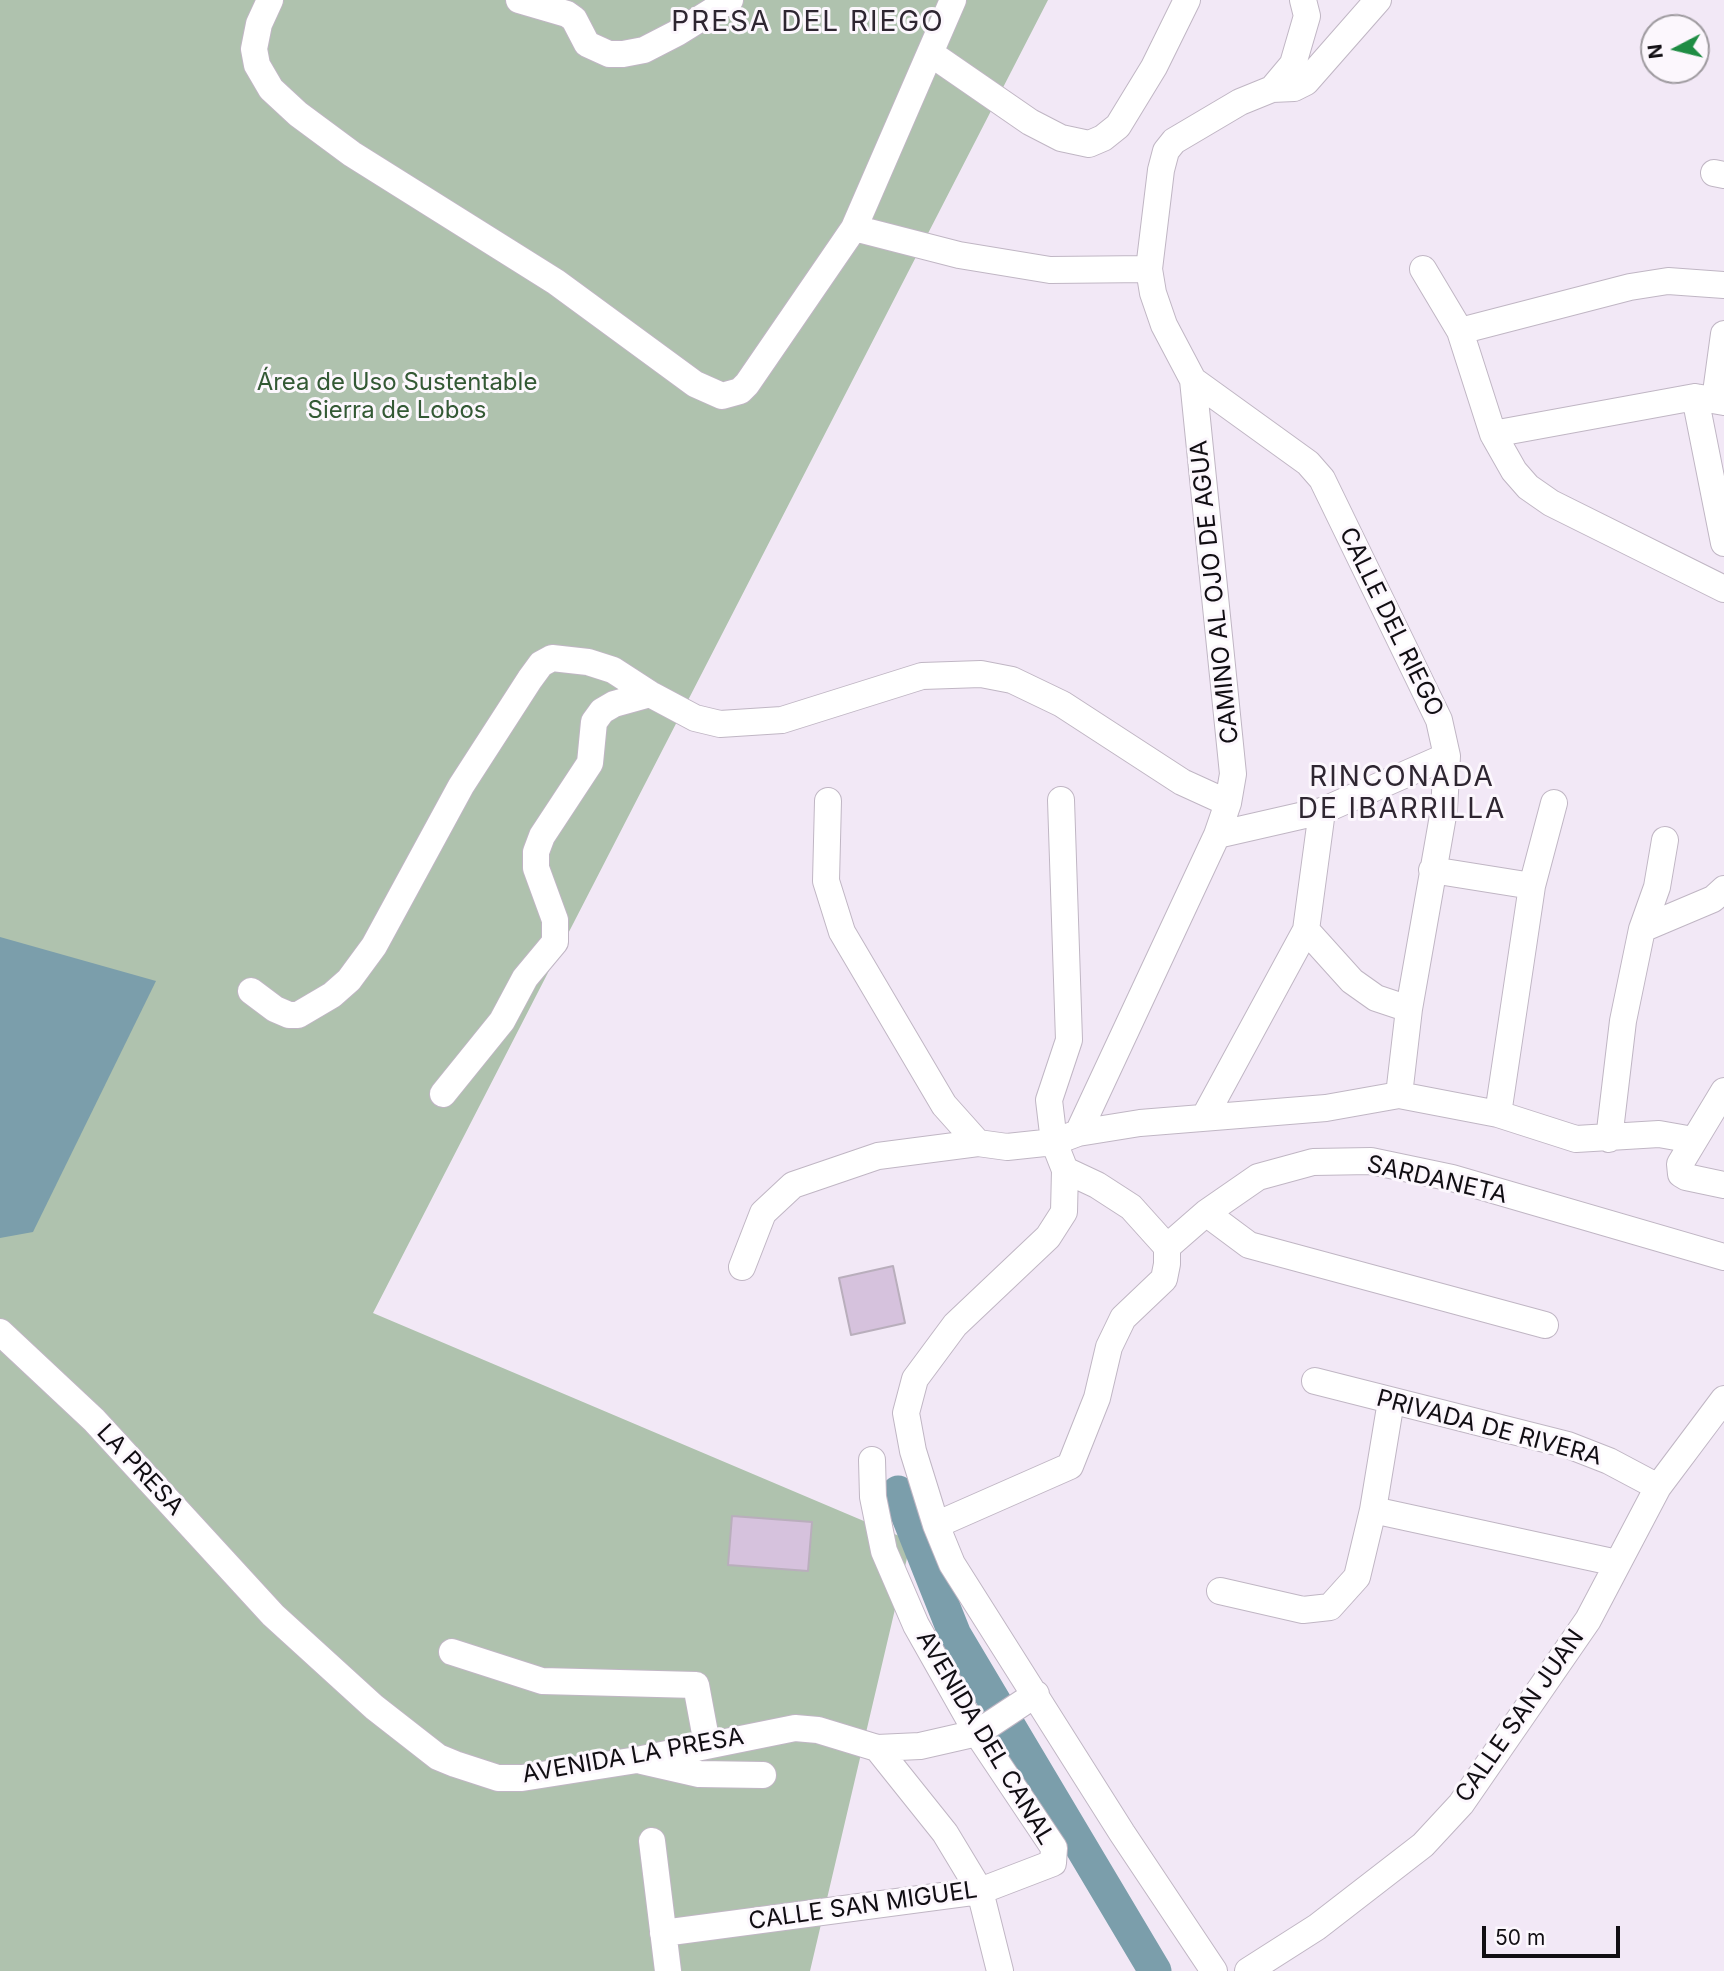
<!DOCTYPE html>
<html>
<head>
<meta charset="utf-8">
<style>
	body { margin:0 }
	#map { position:relative; width:1724px; height:1971px; overflow:hidden; background:#f2e8f6; font-family:Inter,sans-serif }
	canvas { display:block }
	.north { position:absolute; left:1640px; top:14px; width:70px; height:70px; box-sizing:border-box; background:#fcf7fd; border:2px solid #9e9a9f; border-radius:50%; rotate:263deg; font-size:19px; font-weight:700; line-height:28px; text-align:center; color:#110e13 }
	.north::after { content:''; display:block; margin:auto; width:24px; height:32px; background:#1e8c43; clip-path:polygon(50% 0,100% 100%,50% 72%,0 100%) }
	.scale { position:absolute; left:1482px; top:1926px; width:138px; height:32px; box-sizing:border-box; border:4px solid #110e13; border-top:0; padding-left:9px; font-size:21px; line-height:24px; white-space:nowrap; color:#110e13; -webkit-text-stroke:5px #fcf7fd; paint-order:stroke }
</style>
</head>
<body>
<div id="map">
<canvas width="1724" height="1971"></canvas>
<div class="north">N</div>
<div class="scale">50 m</div>
</div>
<script>
const c = document.querySelector('canvas').getContext('2d');
c.lineJoin = 'round';
function fillPath(path, color) {
  c.fillStyle = color;
  c.fill(path, 'evenodd');
}
function toPath(rows) {
  const path = new Path2D();
  for (const r of rows) {
    path.moveTo(r[0], r[1]);
    for (let i = 2; i < r.length; i += 2) path.lineTo(r[i], r[i + 1]);
  }
  return path;
}
function stroke(path, color, width, dash) {
  c.strokeStyle = color;
  c.lineWidth = width;
  c.lineCap = dash ? 'butt' : 'round';
  c.setLineDash(dash || []);
  c.stroke(path);
}
function drawText(font, color, halo, rows, align = 'center') {
  c.font = font + ' Inter,sans-serif';
  c.lineWidth = 6;
  c.setLineDash([]);
  c.textBaseline = 'middle';
  c.strokeStyle = halo;
  c.fillStyle = color;
  for (const [text, x, y, turn = 0] of rows) {
    c.save();
    c.translate(x, y);
    c.rotate((+turn || 0) * Math.PI / 180);
    c.textAlign = isNaN(turn) ? turn : align;
    if (halo) c.strokeText(text, 0, 0);
    c.fillText(text, 0, 0);
    c.restore();
  }
}
const green = toPath([
	[0,0,1048,0,373,1313,911,1541,810,1971,0,1971]
]);
const water = toPath([
	[0,937,156,981,33,1232,0,1238]
]);
const river = toPath([
	[898,1492,955,1635,1155,1971]
]);
const building = toPath([
	[893,1266,905,1323,851,1335,839,1278,893,1266],
	[732,1516,812,1522,808,1571,728,1565,732,1516]
]);
const minor = toPath([
	[270,0,259,24,254,49,257,65,271,89,298,114,352,154,556,282,695,384,722,396,740,391,747,384,854,228,953,0],
	[519,0,567,14,574,19,587,44,609,54,623,54,644,50,677,33,730,0],
	[930,53,1030,122,1061,138,1089,144,1103,138,1118,126,1154,67,1187,0],
	[1272,89,1294,88,1306,82,1378,0],
	[1714,173,1724,175],
	[854,228,959,255,1050,270,1149,269],
	[1423,269,1460,331,1493,434,1514,471,1528,487,1551,503,1724,589],
	[1460,331,1630,287,1668,281,1724,285],
	[1193,380,1308,463,1322,479,1439,720,1447,756,1444,810,1409,1009,1399,1095],
	[1695,397,1724,543],
	[1715,400,1724,334],
	[1493,434,1695,397,1724,402],
	[828,801,826,881,842,932,944,1105,978,1143,1007,1147,1054,1142,1078,1133,1140,1123,1326,1108,1399,1095,1498,1114,1576,1139,1659,1134,1693,1140],
	[1217,835,1322,811,1447,756],
	[1432,870,1532,886],
	[1642,929,1713,899,1724,889],
	[1306,930,1352,981,1376,998,1409,1009],
	[251,991,275,1009,289,1015,298,1015,332,995,349,980,374,946,461,786,530,679,541,664,552,658,588,662,613,670,650,694,695,718,720,724,782,720,922,676,981,674,1012,680,1062,704,1182,782,1228,803],
	[1724,1091,1680,1164,1681,1174,1686,1177,1724,1185],
	[443,1094,502,1021,525,978,555,942,555,920,536,868,536,852,542,836,590,763,594,722,602,711,614,704,650,694],
	[1498,1114,1532,886,1554,803],
	[1205,1116,1306,930,1322,811],
	[1078,1133,1217,835,1228,803,1233,774,1193,380,1164,325,1153,293,1149,269,1161,170,1166,151,1174,141,1240,102,1272,89,1293,64,1307,16,1303,0],
	[1609,1139,1623,1021,1642,929,1657,887,1665,840],
	[1065,1170,1064,1212,1048,1237,955,1325,915,1379,906,1413,913,1451,936,1525,952,1564,1122,1833,1214,1971],
	[1206,1213,1249,1245,1545,1325],
	[1167,1247,1206,1213,1258,1177,1313,1162,1371,1161,1452,1178,1724,1257],
	[742,1267,763,1213,793,1185,878,1156,978,1143],
	[0,1332,94,1420,273,1615,374,1707,438,1757,455,1764,498,1778,522,1778,637,1760,795,1728,818,1730,877,1748,920,1746,977,1733,1036,1694],
	[1315,1381,1568,1445,1609,1461,1658,1487],
	[1373,1510,1617,1563],
	[936,1525,1070,1466,1097,1398,1109,1347,1123,1318,1164,1279,1167,1264,1167,1247,1131,1207,1097,1185,1065,1170,1054,1142,1049,1100,1069,1040,1061,800],
	[1220,1591,1303,1610,1330,1607,1357,1577,1373,1510,1391,1401],
	[452,1652,542,1681,696,1685,707,1744],
	[877,1748,945,1833,980,1891,1000,1971],
	[642,1761,699,1774,763,1775],
	[652,1841,668,1971],
	[663,1933,980,1891,1053,1863,1054,1848,977,1733,916,1625,884,1551,873,1497,872,1460],
	[1248,1971,1317,1927,1423,1845,1461,1804,1588,1620,1658,1487,1724,1399]
]);
const parkNames = [
	["Área de Uso Sustentable",397,383],
	["Sierra de Lobos",397,411]
];
const streetNames = [
	["CAMINO AL OJO DE AGUA",1215,592,-96],
	["CALLE DEL RIEGO",1391,622,64],
	["SARDANETA",1437,1180,13],
	["PRIVADA DE RIVERA",1489,1428,15],
	["LA PRESA",140,1470,47],
	["CALLE SAN JUAN",1520,1716,-55],
	["AVENIDA DEL CANAL",985,1738,59],
	["AVENIDA LA PRESA",633,1756,-10],
	["CALLE SAN MIGUEL",863,1906,-8]
];
const quarterNames = [
	["PRESA DEL RIEGO",808,23],
	["RINCONADA",1402,778],
	["DE IBARRILLA",1402,810]
];
fillPath(green, '#afc2ae');
fillPath(water, '#7b9eab');
stroke(river, '#7b9eab', 33);
fillPath(building, '#d6c2dd');
stroke(building, '#b9aebc', 2);
stroke(minor, '#c0b6c4', 28);
stroke(minor, '#fff', 26);
drawText('24px', '#335934', '#fcf7fd', parkNames);
drawText('24px', '#110e13', '#fcf7fd', streetNames);
c.letterSpacing = '2px';
drawText('28px', '#2e2631', '#fcf7fd', quarterNames);
c.letterSpacing = '0px';
</script>
</body>
</html>
